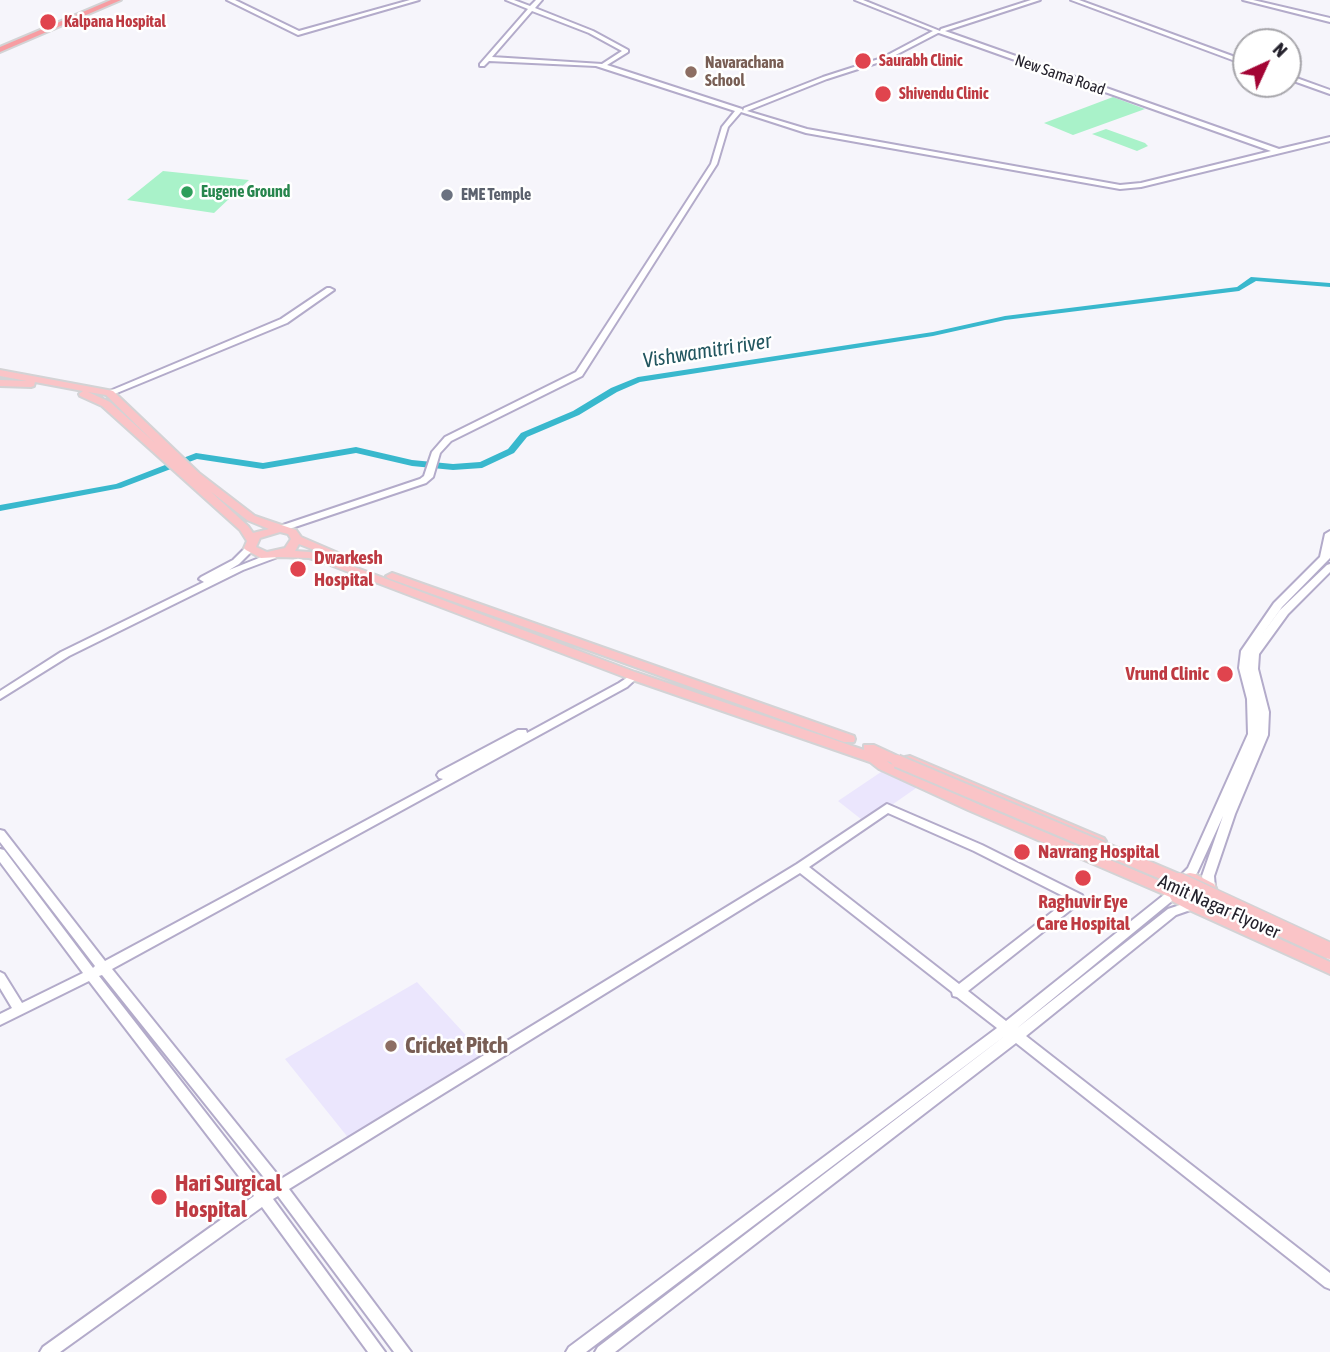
<!DOCTYPE html>
<html>
<head>
<meta charset="utf-8">
<style>
	body { margin:0 }
	#map { position:relative; width:1330px; height:1352px; overflow:hidden; background:#f6f5fb; font-family:"Asap Condensed",sans-serif }
	canvas { display:block }
	.north { position:absolute; left:1232px; top:28px; width:70px; height:70px; box-sizing:border-box; background:#fff; border:2px solid #a7a6ab; border-radius:50%; rotate:45deg; font-size:19px; font-weight:700; line-height:28px; text-align:center; color:#24212c }
	.north::after { content:''; display:block; margin:auto; width:24px; height:32px; background:#a30434; clip-path:polygon(50% 0,100% 100%,50% 72%,0 100%) }
</style>
</head>
<body>
<div id="map">
<canvas width="1330" height="1352"></canvas>
<div class="north">N</div>
</div>
<script>
const c = document.querySelector('canvas').getContext('2d');
c.lineJoin = 'round';
function fillPath(path, color) {
  c.fillStyle = color;
  c.fill(path, 'evenodd');
}
function toPath(rows) {
  const path = new Path2D();
  for (const r of rows) {
    path.moveTo(r[0], r[1]);
    for (let i = 2; i < r.length; i += 2) path.lineTo(r[i], r[i + 1]);
  }
  return path;
}
function stroke(path, color, width, dash) {
  c.strokeStyle = color;
  c.lineWidth = width;
  c.lineCap = dash ? 'butt' : 'round';
  c.setLineDash(dash || []);
  c.stroke(path);
}
function drawText(font, color, halo, rows, align = 'center') {
  c.font = font + ' "Asap Condensed",sans-serif';
  c.lineWidth = 5;
  c.setLineDash([]);
  c.textBaseline = 'middle';
  c.strokeStyle = halo;
  c.fillStyle = color;
  for (const [text, x, y, turn = 0] of rows) {
    c.save();
    c.translate(x, y);
    c.rotate((+turn || 0) * Math.PI / 180);
    c.textAlign = isNaN(turn) ? turn : align;
    if (halo) c.strokeText(text, 0, 0);
    c.fillText(text, 0, 0);
    c.restore();
  }
}
const built = toPath([
	[884,770,919,786,866,823,838,801],
	[417,982,485,1056,350,1140,285,1059]
]);
const green = toPath([
	[1113,97,1145,109,1073,135,1044,123],
	[1106,129,1145,143,1148,146,1137,151,1092,134],
	[163,171,249,180,214,213,127,200]
]);
const river = toPath([
	[1251,277,1330,283,1330,287,1256,281,1239,291,1005,320,933,336,640,382,617,392,579,415,527,437,514,453,482,468,453,470,412,466,356,453,263,469,197,459,121,488,0,511,0,505,116,484,196,453,263,463,356,447,412,460,453,464,480,462,508,449,521,433,573,411,611,388,638,377,933,332,1005,316,1237,287,1251,277]
]);
const secondary = toPath([
	[227,0,235,0,299,31,410,0,419,0,298,35,227,0],
	[506,0,514,0,530,6,536,0,542,0,535,8,593,31,628,50,628,52,607,65,742,109,743,111,744,108,823,77,882,58,933,31,855,0,863,0,940,31,941,29,1031,0,1040,0,945,31,1279,149,1330,137,1330,141,1141,187,1120,189,806,133,741,112,728,127,717,164,582,376,451,441,440,453,433,477,426,483,283,531,277,531,275,529,277,527,420,479,424,476,432,452,445,437,576,372,711,164,722,127,735,111,596,66,489,61,484,66,480,66,480,64,528,9,506,0],
	[532,11,589,33,622,51,602,64,492,57,532,11],
	[938,33,939,33,1271,151,1141,183,1120,185,807,129,747,111,827,79,886,60,938,33],
	[1071,0,1079,0,1246,61,1246,65,1071,0],
	[1243,0,1253,0,1330,18,1330,22,1243,0],
	[1288,75,1330,90,1330,94,1288,79,1288,75],
	[327,288,330,288,334,290,287,323,112,395,109,396,105,393,281,319,327,288],
	[1330,531,1330,558,1282,607,1261,636,1280,610,1327,565,1330,564,1330,572,1288,614,1259,654,1258,669,1269,712,1268,735,1235,814,1214,876,1215,888,1213,891,1205,891,1202,876,1223,816,1197,873,1188,881,1184,882,1180,881,1178,878,1188,868,1248,734,1247,699,1239,668,1241,651,1274,603,1320,557,1325,534,1330,531],
	[250,545,255,548,239,564,229,570,269,554,275,554,277,556,275,558,243,570,69,656,0,699,0,691,61,652,204,582,199,579,201,577,233,560,247,546,250,545],
	[634,673,639,676,627,687,112,969,281,1179,797,864,887,804,982,845,1082,895,1084,898,1082,901,968,991,1006,1021,1170,890,1178,890,1180,893,1178,896,1016,1029,1168,909,1192,901,1196,902,1198,905,1196,908,1176,915,1026,1036,1330,1273,1330,1289,1325,1287,1016,1043,615,1352,595,1352,598,1347,1006,1035,586,1352,566,1352,569,1347,997,1028,957,997,953,996,952,992,800,873,289,1189,411,1352,394,1352,278,1196,273,1199,385,1352,368,1352,262,1207,60,1352,40,1352,43,1347,254,1196,89,981,0,1025,0,1014,12,1008,0,988,0,972,4,974,22,1003,83,973,0,862,0,849,4,850,93,968,95,966,0,842,0,830,4,831,105,961,443,779,439,778,437,775,439,772,518,730,526,730,527,733,619,683,634,673],
	[888,813,974,851,1069,899,959,984,809,867,888,813],
	[102,975,262,1175,270,1186,265,1189,117,999,99,976,102,975]
]);
const primary = toPath([
	[0,370,113,391,199,473,255,516,296,530,301,537,345,556,339,559,335,558,299,544,295,551,310,552,333,559,635,672,864,750,864,745,874,745,902,758,903,761,897,765,887,761,889,763,978,804,1167,884,1175,876,1190,873,1195,874,1214,884,1216,888,1218,896,1212,906,1209,907,1330,962,1330,974,1187,909,1172,901,1170,897,968,810,879,769,870,762,627,678,325,563,309,558,279,557,261,558,246,550,244,548,247,541,240,530,102,406,80,396,79,394,83,391,35,382,34,386,31,387,0,386,0,380,27,381,0,376,0,370],
	[88,392,106,395,155,443,110,402,88,392],
	[210,491,247,520,269,529,253,533,248,526,210,491],
	[280,532,288,534,291,539,285,548,267,552,256,547,260,538,280,532],
	[1188,883,1203,891,1202,898,1194,899,1183,894,1181,887,1188,883],
	[392,573,854,736,855,739,854,742,844,742,388,578,386,576,392,573],
	[910,756,1104,838,1106,841,1104,844,1099,846,1094,844,905,763,904,760,905,757,910,756]
]);
const highway = toPath([
	[111,0,121,0,0,52,0,47,111,0]
]);
const primaryBridgeFar1 = toPath([
	[897,761,1183,882]
]);
const primaryBridge = toPath([
	[1179,881,1330,951]
]);
const markers = [
	[48,22,9,"#e0444e"],
	[863,61,9,"#e0444e"],
	[691,72,7,"#8d6e63"],
	[883,94,9,"#e0444e"],
	[187,192,7,"#2e9e5b"],
	[447,195,7,"#6b7280"],
	[298,569,9,"#e0444e"],
	[1225,674,9,"#e0444e"],
	[1022,852,9,"#e0444e"],
	[1083,878,9,"#e0444e"],
	[391,1046,7,"#8d6e63"],
	[159,1197,9,"#e0444e"]
];
const farHealthnames = [
	["Kalpana Hospital",64,22],
	["Saurabh Clinic",879,61],
	["Shivendu Clinic",899,94]
];
const farEducationnames = [
	["Navarachana",705,63],
	["School",705,81]
];
const farStreetnames = [
	["New Sama Road",1060,75,19]
];
const farLeisurenames = [
	["Eugene Ground",201,192]
];
const farWorshipnames = [
	["EME Temple",461,195]
];
const healthNames = [
	["Dwarkesh",314,558],
	["Hospital",314,580],
	["Vrund Clinic",1209,674,"right"],
	["Navrang Hospital",1038,852],
	["Raghuvir Eye",1083,902,"center"],
	["Care Hospital",1083,924,"center"]
];
const streetNames = [
	["Amit Nagar Flyover",1219,907,24]
];
const waterNames = [
	["Vishwamitri river",707,351,-9]
];
const nearEducationnames = [
	["Cricket Pitch",405,1046]
];
const nearHealthnames = [
	["Hari Surgical",175,1184],
	["Hospital",175,1210]
];
fillPath(built, '#ebe6fd');
fillPath(green, '#a9f2c9');
fillPath(river, '#39b8cd');
stroke(secondary, '#b3abca', 4);
stroke(primary, '#d3d3d5', 4);
stroke(highway, '#d3d3d5', 4);
fillPath(secondary, '#fff');
fillPath(primary, '#fac4c7');
fillPath(highway, '#f79da2');
stroke(primaryBridgeFar1, '#d3d3d5', 16, []);
stroke(primaryBridge, '#d3d3d5', 19, []);
stroke(primaryBridgeFar1, '#fac4c7', 12);
stroke(primaryBridge, '#fac4c7', 16);
for (const [x, y, r, color] of markers) {
  const dot = new Path2D();
  dot.arc(x, y, r, 0, 2 * Math.PI);
  c.fillStyle = color;
  c.fill(dot);
  stroke(dot, '#fff', 2.5);
}
drawText('bold 16px', '#be3a42', '#fff', farHealthnames, 'left');
drawText('bold 16px', '#785e54', '#fff', farEducationnames, 'left');
drawText('16px', '#24212c', '#fff', farStreetnames);
drawText('bold 16px', '#27864d', '#fff', farLeisurenames, 'left');
drawText('bold 16px', '#5b616d', '#fff', farWorshipnames, 'left');
drawText('bold 19px', '#be3a42', '#fff', healthNames, 'left');
drawText('19px', '#24212c', '#fff', streetNames);
drawText('italic 21px', '#22565f', '#fff', waterNames);
drawText('bold 23px', '#785e54', '#fff', nearEducationnames, 'left');
drawText('bold 23px', '#be3a42', '#fff', nearHealthnames, 'left');
</script>
</body>
</html>
